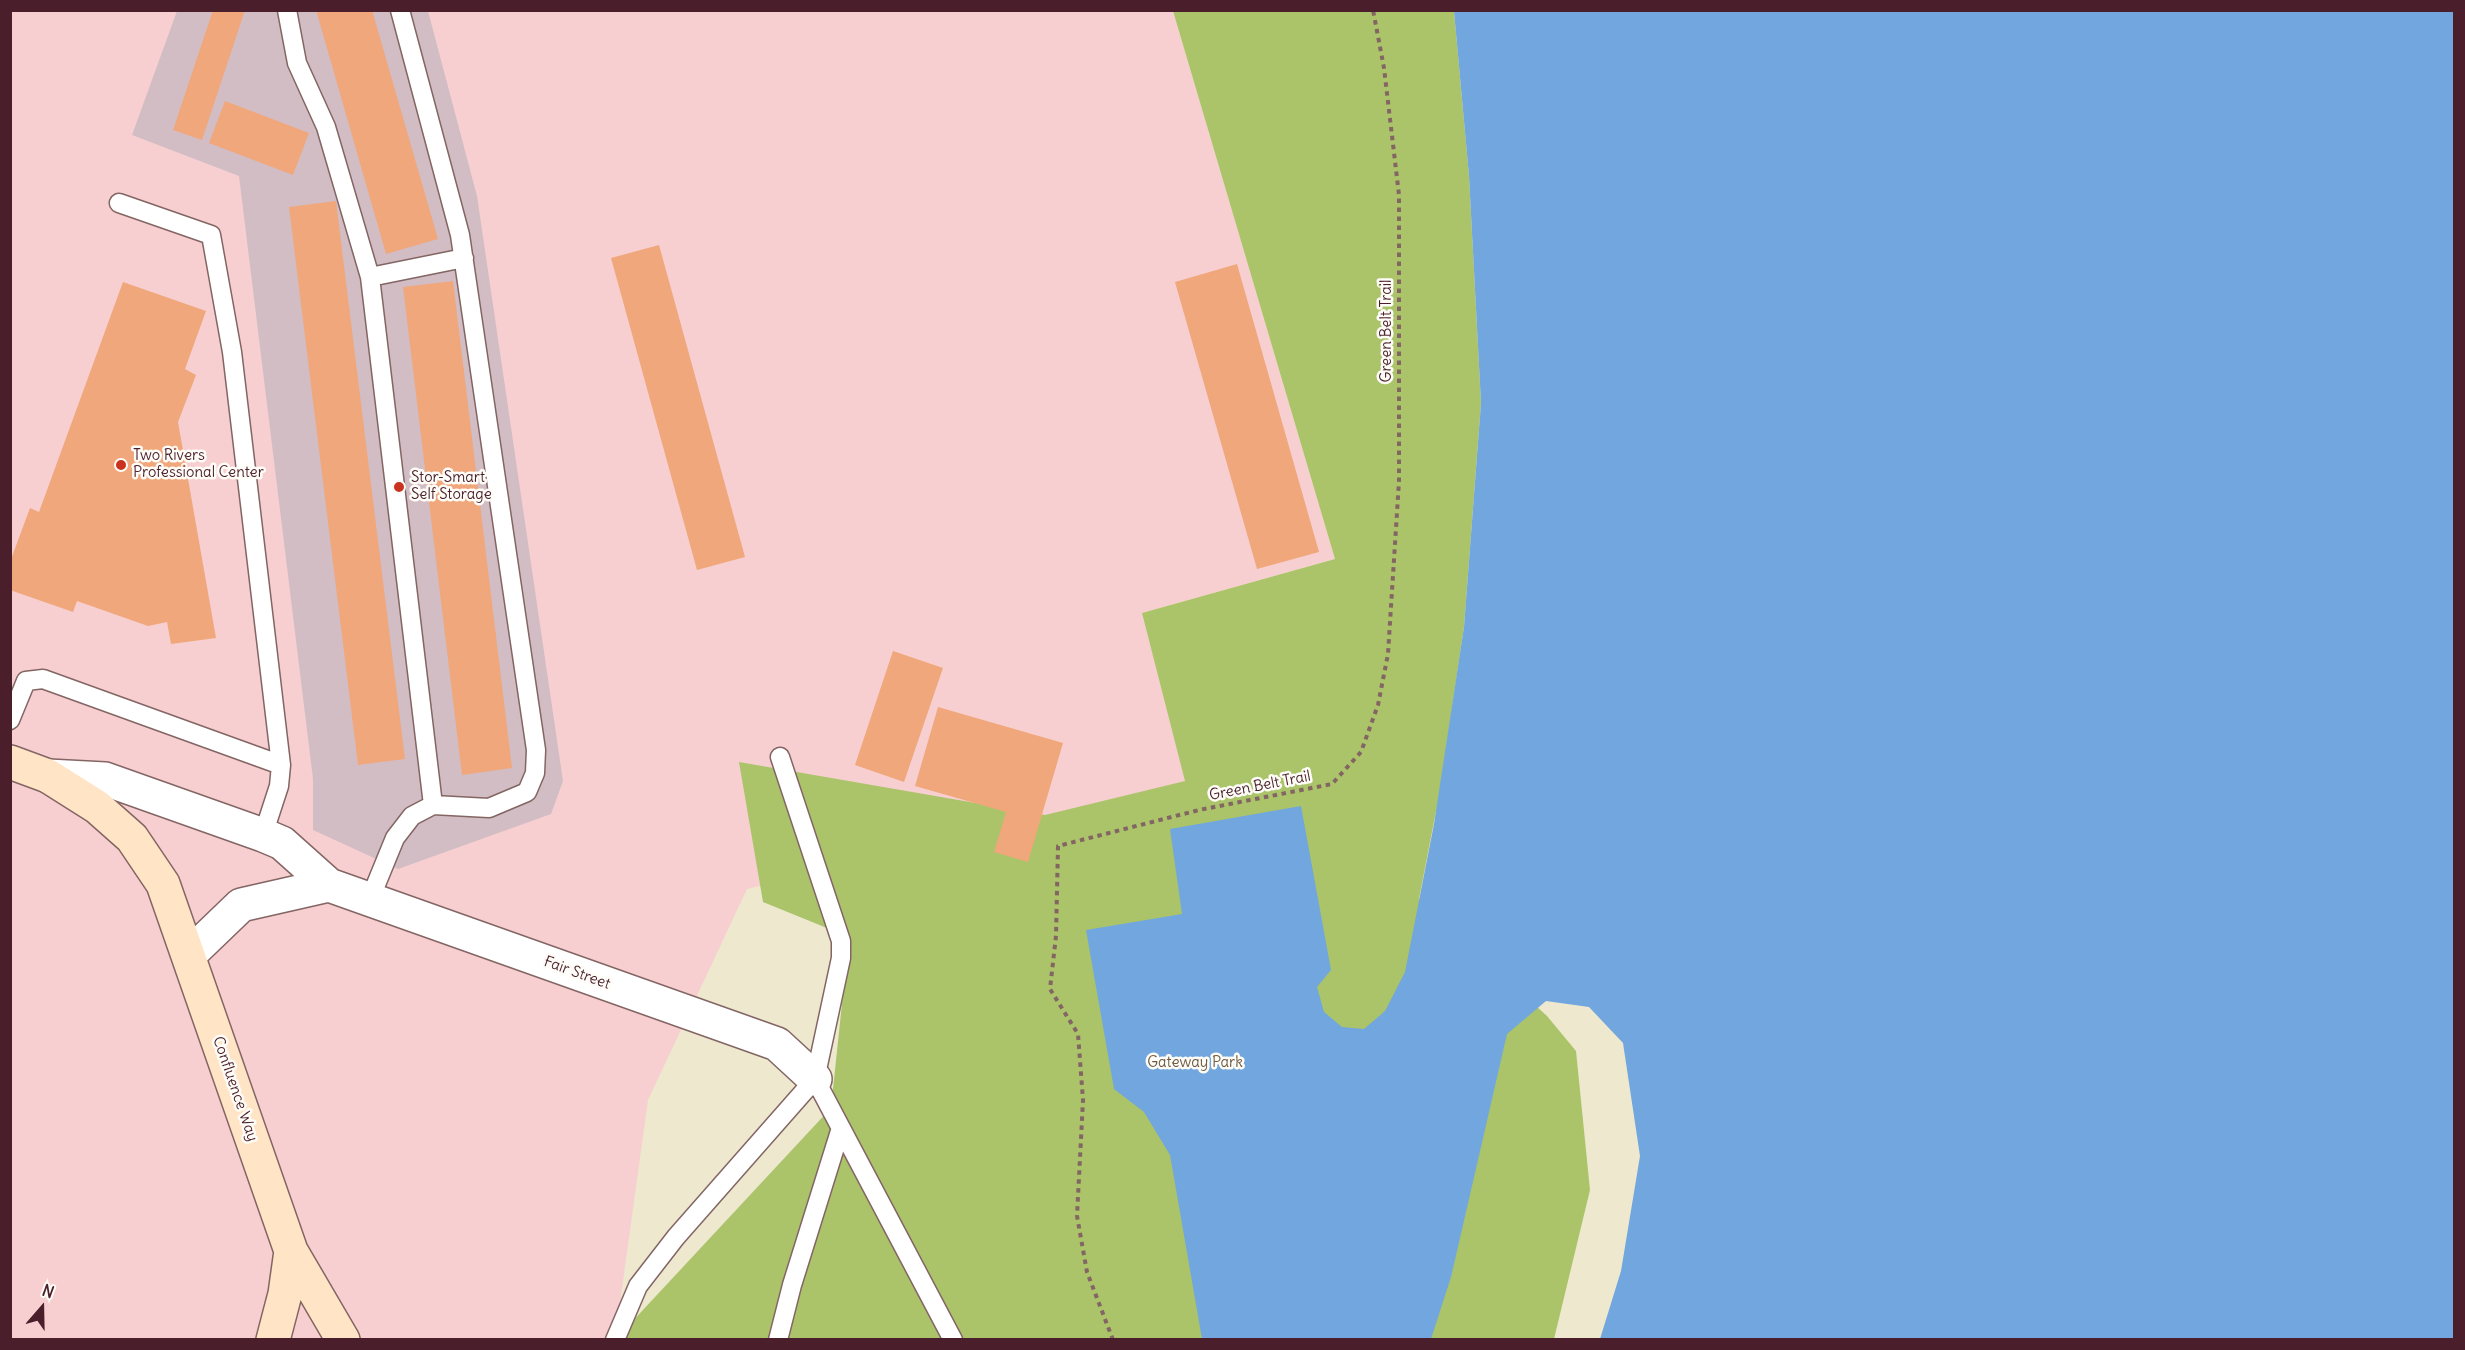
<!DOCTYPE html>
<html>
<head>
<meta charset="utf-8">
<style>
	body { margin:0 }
	#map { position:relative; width:2465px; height:1350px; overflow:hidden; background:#ede8ce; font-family:Delius,sans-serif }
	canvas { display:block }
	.frame { position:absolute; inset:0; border:12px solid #4a1f2b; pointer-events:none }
	.north { position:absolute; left:12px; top:1278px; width:60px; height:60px; -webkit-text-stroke:4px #fdfcf7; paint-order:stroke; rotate:20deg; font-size:16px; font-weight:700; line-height:24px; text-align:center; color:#4a1f2b }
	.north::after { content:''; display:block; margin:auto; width:21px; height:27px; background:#4a1f2b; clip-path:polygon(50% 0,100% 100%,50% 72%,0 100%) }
</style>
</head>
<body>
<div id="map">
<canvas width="2465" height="1350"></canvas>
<div class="frame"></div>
<div class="north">N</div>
</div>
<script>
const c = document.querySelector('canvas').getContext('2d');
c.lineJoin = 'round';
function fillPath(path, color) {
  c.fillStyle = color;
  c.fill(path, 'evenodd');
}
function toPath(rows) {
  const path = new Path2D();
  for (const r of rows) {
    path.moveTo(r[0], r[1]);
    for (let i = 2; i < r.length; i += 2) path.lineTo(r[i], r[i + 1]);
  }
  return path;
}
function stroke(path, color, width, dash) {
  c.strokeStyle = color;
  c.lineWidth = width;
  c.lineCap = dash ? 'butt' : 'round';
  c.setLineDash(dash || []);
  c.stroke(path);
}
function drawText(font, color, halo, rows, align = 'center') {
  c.font = font + ' Delius,sans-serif';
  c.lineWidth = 5;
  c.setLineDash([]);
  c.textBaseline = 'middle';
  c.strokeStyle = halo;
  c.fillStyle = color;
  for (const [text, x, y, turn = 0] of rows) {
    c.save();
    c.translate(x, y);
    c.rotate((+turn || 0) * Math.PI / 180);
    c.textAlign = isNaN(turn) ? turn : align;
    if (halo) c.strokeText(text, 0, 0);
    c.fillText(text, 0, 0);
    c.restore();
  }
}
const built = toPath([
	[10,11,1173,11,1335,559,1142,613,1186,781,747,889,648,1100,615,1339,11,1339]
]);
const industrial = toPath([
	[177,11,428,11,477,196,563,781,551,814,398,869,313,830,313,779,239,176,132,135]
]);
const green = toPath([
	[1173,11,1454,11,1469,176,1481,403,1464,627,1439,796,1419,899,1547,1016,1576,1051,1590,1190,1554,1339,615,1340,831,1108,849,937,763,902,739,762,1045,815,1185,781,1142,613,1335,559]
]);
const water = toPath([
	[1454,11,2454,11,2454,1339,1600,1339,1621,1271,1640,1156,1623,1043,1589,1007,1546,1001,1507,1034,1451,1277,1431,1339,1202,1339,1170,1155,1144,1112,1114,1089,1086,930,1182,914,1170,829,1301,806,1331,970,1317,987,1324,1012,1342,1027,1364,1029,1385,1011,1405,972,1434,824,1464,627,1481,403,1469,176]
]);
const building = toPath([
	[213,10,245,10,202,140,173,130],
	[316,10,372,10,438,239,386,254],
	[225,101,309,133,293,175,209,143],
	[336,201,405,759,358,765,289,207],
	[659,245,745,557,697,570,611,258],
	[1237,264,1319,552,1257,569,1175,282],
	[453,281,512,768,462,775,403,287],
	[123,282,206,311,185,369,196,375,178,422,216,638,171,644,167,622,148,626,77,601,73,612,10,590,10,562,30,508,39,512],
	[893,651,943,668,904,782,855,765],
	[938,707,1063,743,1028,862,994,852,1006,812,915,786]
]);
const path = toPath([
	[1113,1340,1087,1272,1077,1216,1083,1100,1078,1034,1050,989,1056,936,1058,846,1199,810,1332,784,1361,752,1378,705,1388,654,1399,481,1399,195,1384,68,1373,10]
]);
const lane = toPath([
	[287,10,297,63,326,127,370,277,433,805],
	[119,203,211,235,232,352,281,765,279,786,263,835],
	[370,277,464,258],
	[10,720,26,681,43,679,281,765],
	[370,899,395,838,412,816,433,805,489,808,527,792,535,773,536,750,460,235,400,10],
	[815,1079,953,1340],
	[615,1340,638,1286,676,1237,815,1079,841,958,841,941,780,757],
	[778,1340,792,1285,841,1128]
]);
const street = toPath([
	[48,776,105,779,263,835,282,843,329,885,777,1044,815,1079],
	[189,955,241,905,329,885]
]);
const secondary = toPath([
	[10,762,48,776,97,807,132,838,163,884,291,1251,343,1340],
	[273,1340,285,1294,291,1251]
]);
const markers = [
	[121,465,6,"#c8321e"],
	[399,487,6,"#c8321e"]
];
const streetNames = [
	["Green Belt Trail",1387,331,-90],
	["Green Belt Trail",1260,786,-11],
	["Fair Street",577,973,20],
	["Confluence Way",235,1089,71]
];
const poiNames = [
	["Two Rivers",133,456],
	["Professional Center",133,473],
	["Stor-Smart",411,478],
	["Self Storage",411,495]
];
const parkNames = [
	["Gateway Park",1195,1063]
];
fillPath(built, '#f7cfd0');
fillPath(industrial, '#d2bdc5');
fillPath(green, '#abc46a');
fillPath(water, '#71a6de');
fillPath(building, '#f0a77b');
stroke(lane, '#836564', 21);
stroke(street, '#836564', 36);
stroke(secondary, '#836564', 36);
stroke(path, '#836564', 4, [4.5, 4.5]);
stroke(lane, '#fff', 18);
stroke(street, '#fff', 33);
stroke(secondary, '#ffe4c6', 33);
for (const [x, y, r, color] of markers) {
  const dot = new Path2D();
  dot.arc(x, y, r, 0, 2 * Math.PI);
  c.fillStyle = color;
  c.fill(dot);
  stroke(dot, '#fdfcf7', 2);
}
drawText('15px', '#4a1f2b', '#fdfcf7', streetNames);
drawText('15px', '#4a1f2b', '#fdfcf7', poiNames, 'left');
drawText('15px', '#6c5941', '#fdfcf7', parkNames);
</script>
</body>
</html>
